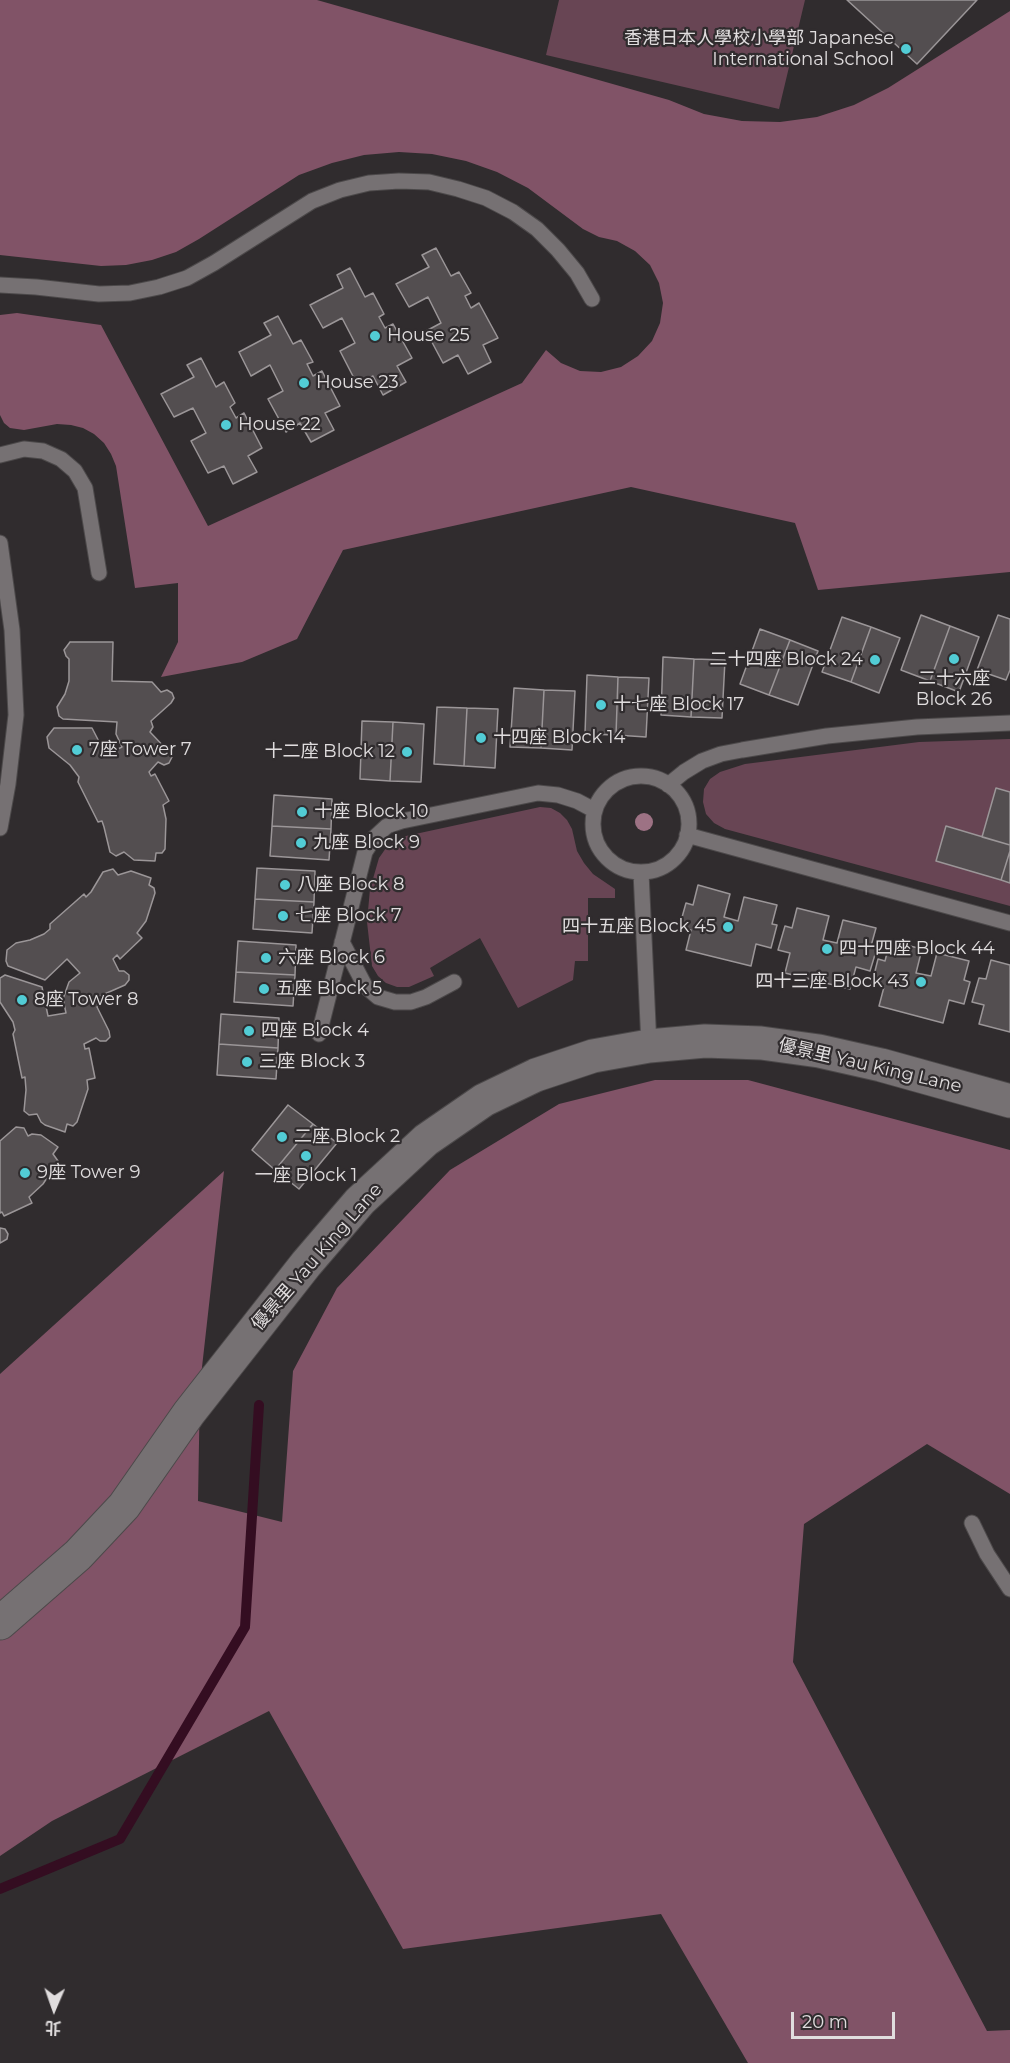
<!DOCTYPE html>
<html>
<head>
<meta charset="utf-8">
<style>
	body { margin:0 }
	#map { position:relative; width:1010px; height:2063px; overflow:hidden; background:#302c2e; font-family:Montserrat,"Noto Sans TC",sans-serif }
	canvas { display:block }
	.north { position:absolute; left:24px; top:1979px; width:60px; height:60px; -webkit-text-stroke:4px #302c2e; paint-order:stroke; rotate:182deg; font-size:16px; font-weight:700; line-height:24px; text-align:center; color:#e0ddde }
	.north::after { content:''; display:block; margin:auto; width:21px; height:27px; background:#e0ddde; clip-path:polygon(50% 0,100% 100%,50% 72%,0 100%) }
	.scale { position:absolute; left:791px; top:2012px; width:104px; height:27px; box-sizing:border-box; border:3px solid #e0ddde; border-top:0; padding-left:8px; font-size:18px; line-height:21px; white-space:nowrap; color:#e0ddde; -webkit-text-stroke:4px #302c2e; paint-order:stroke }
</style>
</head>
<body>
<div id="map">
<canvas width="1010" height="2063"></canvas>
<div class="north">北</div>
<div class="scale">20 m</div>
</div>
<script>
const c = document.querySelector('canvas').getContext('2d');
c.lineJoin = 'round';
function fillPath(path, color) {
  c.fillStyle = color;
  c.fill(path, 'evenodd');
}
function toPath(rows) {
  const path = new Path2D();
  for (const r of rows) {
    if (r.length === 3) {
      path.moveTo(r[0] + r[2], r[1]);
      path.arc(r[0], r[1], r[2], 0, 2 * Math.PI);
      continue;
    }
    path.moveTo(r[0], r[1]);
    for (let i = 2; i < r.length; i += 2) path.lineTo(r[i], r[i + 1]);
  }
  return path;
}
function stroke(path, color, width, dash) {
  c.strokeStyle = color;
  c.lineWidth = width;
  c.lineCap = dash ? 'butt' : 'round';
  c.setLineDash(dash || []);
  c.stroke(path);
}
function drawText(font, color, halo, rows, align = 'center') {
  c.font = font + ' Montserrat,"Noto Sans TC",sans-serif';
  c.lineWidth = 4.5;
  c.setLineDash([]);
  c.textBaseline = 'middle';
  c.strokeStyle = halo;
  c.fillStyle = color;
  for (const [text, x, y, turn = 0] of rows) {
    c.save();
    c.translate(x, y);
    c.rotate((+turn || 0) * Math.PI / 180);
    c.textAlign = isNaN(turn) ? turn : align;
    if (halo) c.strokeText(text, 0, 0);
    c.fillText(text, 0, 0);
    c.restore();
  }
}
const green = toPath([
	[559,0,805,0,779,109,546,55],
	[1010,739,1010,906,725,829,714,823,706,814,703,802,704,789,710,779,720,772,745,764,919,742],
	[540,807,551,808,560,813,567,820,572,829,577,851,584,863,593,874,615,889,615,898,588,898,588,961,575,961,573,980,518,1008,480,938,430,968,434,976,409,987,397,987,386,983,378,976,372,966,367,922,370,889,379,858,386,848,395,840,406,836]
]);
const forest = toPath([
	[0,0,317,0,669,100,704,114,742,121,780,122,817,117,854,105,888,88,1010,11,1010,572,818,590,795,523,631,487,343,550,297,639,242,662,161,677,178,642,178,583,135,588,116,466,111,454,104,443,94,434,83,428,71,425,57,424,24,430,10,428,4,423,0,415,0,315,17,313,101,325,208,526,522,383,546,350,561,363,580,371,601,372,621,367,638,356,652,341,660,323,663,303,659,283,650,265,635,251,617,241,599,237,583,229,528,188,497,172,466,161,432,154,399,152,364,155,332,163,299,175,199,239,176,252,152,260,126,265,101,266,0,255],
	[655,1080,748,1080,1010,1150,1010,1494,927,1444,804,1524,793,1662,987,2031,1010,2030,1010,2063,748,2063,661,1914,403,1949,269,1711,52,1821,0,1856,0,1374,224,1171,200,1385,198,1501,282,1522,293,1371,337,1288,450,1170,559,1104]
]);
const stream = toPath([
	[0,1889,120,1839,245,1627,259,1405]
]);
const building = toPath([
	[847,0,977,0,917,64,847,0],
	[436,248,451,276,459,272,471,293,465,296,471,308,479,303,498,338,483,345,491,362,468,374,458,355,443,363,426,331,441,323,428,297,409,307,396,284,429,267,422,255,436,248],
	[350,268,365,297,373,293,384,314,379,317,385,328,393,324,412,358,397,366,406,382,383,395,373,376,357,384,340,351,355,343,342,318,323,328,310,305,343,288,337,275,350,268],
	[278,316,293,344,301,340,313,362,307,364,313,376,322,371,340,406,325,413,334,430,311,442,300,423,286,432,268,399,283,391,270,365,251,376,239,352,271,335,264,323,278,316],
	[201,358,216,387,224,382,235,403,230,407,236,418,244,413,262,448,248,456,257,472,233,484,224,466,208,473,191,441,206,433,193,408,174,417,161,394,194,377,187,365,201,358],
	[921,615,950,626,930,681,901,670,921,615],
	[998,615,1010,619,1010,670,1006,680,977,670,998,615],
	[842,617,871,627,851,682,822,672,842,617],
	[950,626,979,637,959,692,930,681,950,626],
	[871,627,900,638,879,693,851,682,871,627],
	[760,629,790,640,769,695,740,684,760,629],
	[790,640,818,651,798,705,769,695,790,640],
	[70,642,113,642,112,681,152,682,161,692,167,690,172,693,174,698,171,703,151,721,153,727,150,732,169,752,172,757,169,763,164,765,158,762,149,772,151,776,155,774,169,801,163,805,166,819,165,849,162,853,156,853,155,861,134,860,124,852,116,856,110,852,104,827,102,821,98,822,78,782,79,777,70,765,49,748,47,737,54,728,92,728,106,755,122,747,116,734,117,722,63,719,59,716,57,707,65,694,69,681,69,659,66,656,64,650,70,642],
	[663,657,694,659,691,717,661,715,663,657],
	[694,659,725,660,722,718,691,717,694,659],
	[587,675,618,677,616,735,585,734,587,675],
	[618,677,649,678,646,737,616,735,618,677],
	[514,688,544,690,541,748,510,747,514,688],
	[544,690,575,691,572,750,541,748,544,690],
	[437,707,467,708,464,766,434,764,437,707],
	[467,708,498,709,495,768,464,766,467,708],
	[362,721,393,722,390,781,360,779,362,721],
	[393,722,424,724,421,782,390,781,393,722],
	[996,788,1010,792,1010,845,982,837,996,788],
	[274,795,332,799,331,829,272,826,274,795],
	[272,826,331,829,329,860,270,856,272,826],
	[946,826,1010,845,1010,851,1001,880,936,861,946,826],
	[1010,851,1010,883,1001,880,1010,851],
	[257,868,315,871,314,902,255,899,257,868],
	[113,869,118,875,131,871,151,878,149,885,154,888,155,893,146,921,137,933,142,938,120,959,117,955,113,959,119,971,124,971,129,975,129,980,125,985,100,996,101,1002,97,1007,109,1031,110,1037,106,1041,100,1041,96,1038,84,1044,85,1049,89,1048,95,1078,87,1080,88,1089,77,1122,73,1126,67,1124,65,1132,45,1125,41,1122,37,1114,29,1115,24,1111,26,1090,25,1077,22,1078,13,1034,15,1030,13,1022,0,1002,0,978,5,975,42,987,48,1016,66,1013,63,999,69,982,80,973,67,959,45,980,8,966,6,961,7,950,16,943,30,940,44,934,50,929,50,924,84,894,86,897,91,892,103,872,113,869],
	[698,885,730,894,724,917,738,921,744,897,777,905,772,924,777,925,771,948,756,944,751,966,686,950,691,930,679,928,686,903,693,905,698,885],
	[255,899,314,902,312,933,253,929,255,899],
	[797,908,829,916,823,940,837,943,843,920,876,928,871,946,877,948,870,971,856,967,850,989,785,973,790,953,778,950,785,926,792,928,797,908],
	[238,941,296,945,295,975,236,972,238,941],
	[890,941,922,949,916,973,931,976,937,953,969,961,964,980,970,982,964,1004,949,1000,943,1023,879,1006,884,987,872,983,878,959,885,961,890,941],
	[991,960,1010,965,1010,1032,979,1024,984,1005,972,1002,979,978,986,979,991,960],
	[236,972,295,975,293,1006,234,1002,236,972],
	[221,1014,279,1018,278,1048,219,1044,221,1014],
	[219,1044,278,1048,276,1079,217,1075,219,1044],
	[288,1105,313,1124,275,1170,252,1150,288,1105],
	[313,1124,337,1143,299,1189,275,1170,313,1124],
	[16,1127,24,1128,28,1136,32,1134,41,1135,58,1147,53,1154,58,1161,43,1184,29,1197,32,1203,4,1216,2,1212,0,1213,0,1141,16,1127],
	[0,1228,5,1229,8,1234,7,1239,0,1243,0,1228]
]);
const service = toPath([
	[0,285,36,287,99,294,130,293,159,287,187,278,214,263,312,201,340,190,369,183,399,181,429,182,458,189,486,198,513,212,537,229,558,250,577,273,592,299],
	[0,455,24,449,43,451,61,459,75,471,85,488,99,573],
	[0,543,12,630,16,715,8,784,0,828],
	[641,824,48],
	[668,785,684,772,702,761,721,754,742,750,827,736,917,727,1010,723],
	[687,835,1010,923],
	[641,872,649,1046],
	[342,942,365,986,378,997,395,1002,411,1002,426,997,454,982],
	[319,1034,365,852,374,838,387,826,402,821,538,793,558,795,577,801,594,810],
	[972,1523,987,1554,1010,1589]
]);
const tertiary = toPath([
	[0,1623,78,1555,124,1506,189,1413,306,1264,360,1201,426,1140,484,1100,536,1075,593,1056,649,1046,705,1041,761,1043,819,1051,881,1065,1010,1101]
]);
const trees = [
	[644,822]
];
const markers = [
	[906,49,6,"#52ccd5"],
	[375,336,6,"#52ccd5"],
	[304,383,6,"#52ccd5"],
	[226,425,6,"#52ccd5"],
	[954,659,6,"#52ccd5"],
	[875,660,6,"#52ccd5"],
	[601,705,6,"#52ccd5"],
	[481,738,6,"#52ccd5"],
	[77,750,6,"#52ccd5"],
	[407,752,6,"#52ccd5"],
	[302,812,6,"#52ccd5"],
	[301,843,6,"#52ccd5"],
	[285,885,6,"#52ccd5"],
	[283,916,6,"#52ccd5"],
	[728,927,6,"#52ccd5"],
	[827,949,6,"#52ccd5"],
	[266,958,6,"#52ccd5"],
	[921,982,6,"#52ccd5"],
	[264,989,6,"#52ccd5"],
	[22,1000,6,"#52ccd5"],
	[249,1031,6,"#52ccd5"],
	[247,1062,6,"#52ccd5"],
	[282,1137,6,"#52ccd5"],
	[306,1156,6,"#52ccd5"],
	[25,1173,6,"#52ccd5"]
];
const poiNames = [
	["香港日本人學校小學部 Japanese",894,39,"right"],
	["International School",894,60,"right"],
	["House 25",387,336],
	["House 23",316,383],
	["House 22",238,425],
	["二十四座 Block 24",863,660,"right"],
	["二十六座",954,679,"center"],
	["Block 26",954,700,"center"],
	["十七座 Block 17",613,705],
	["十四座 Block 14",493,738],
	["7座 Tower 7",89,750],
	["十二座 Block 12",395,752,"right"],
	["十座 Block 10",314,812],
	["九座 Block 9",313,843],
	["八座 Block 8",297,885],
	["七座 Block 7",295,916],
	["四十五座 Block 45",716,927,"right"],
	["四十四座 Block 44",839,949],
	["六座 Block 6",278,958],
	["四十三座 Block 43",909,982,"right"],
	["五座 Block 5",276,989],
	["8座 Tower 8",34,1000],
	["四座 Block 4",261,1031],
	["三座 Block 3",259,1062],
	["二座 Block 2",294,1137],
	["9座 Tower 9",37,1173],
	["一座 Block 1",306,1176,"center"]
];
const streetNames = [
	["優景里 Yau King Lane",870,1066,13],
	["優景里 Yau King Lane",317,1257,-49]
];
fillPath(green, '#684554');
fillPath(forest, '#815367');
stroke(stream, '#340d21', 10);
fillPath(building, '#534e50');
stroke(building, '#9b9698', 1.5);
stroke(service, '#4c494a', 17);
stroke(tertiary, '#4c494a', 35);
stroke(service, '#767173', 15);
stroke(tertiary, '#767173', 33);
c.fillStyle = '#9d7284';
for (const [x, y] of trees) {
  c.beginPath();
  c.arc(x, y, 9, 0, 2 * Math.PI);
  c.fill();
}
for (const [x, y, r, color] of markers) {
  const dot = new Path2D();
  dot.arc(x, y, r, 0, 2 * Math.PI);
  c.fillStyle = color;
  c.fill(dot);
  stroke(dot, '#302c2e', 2);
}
drawText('18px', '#e0ddde', '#302c2e', poiNames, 'left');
drawText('18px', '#e0ddde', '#302c2e', streetNames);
</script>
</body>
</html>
